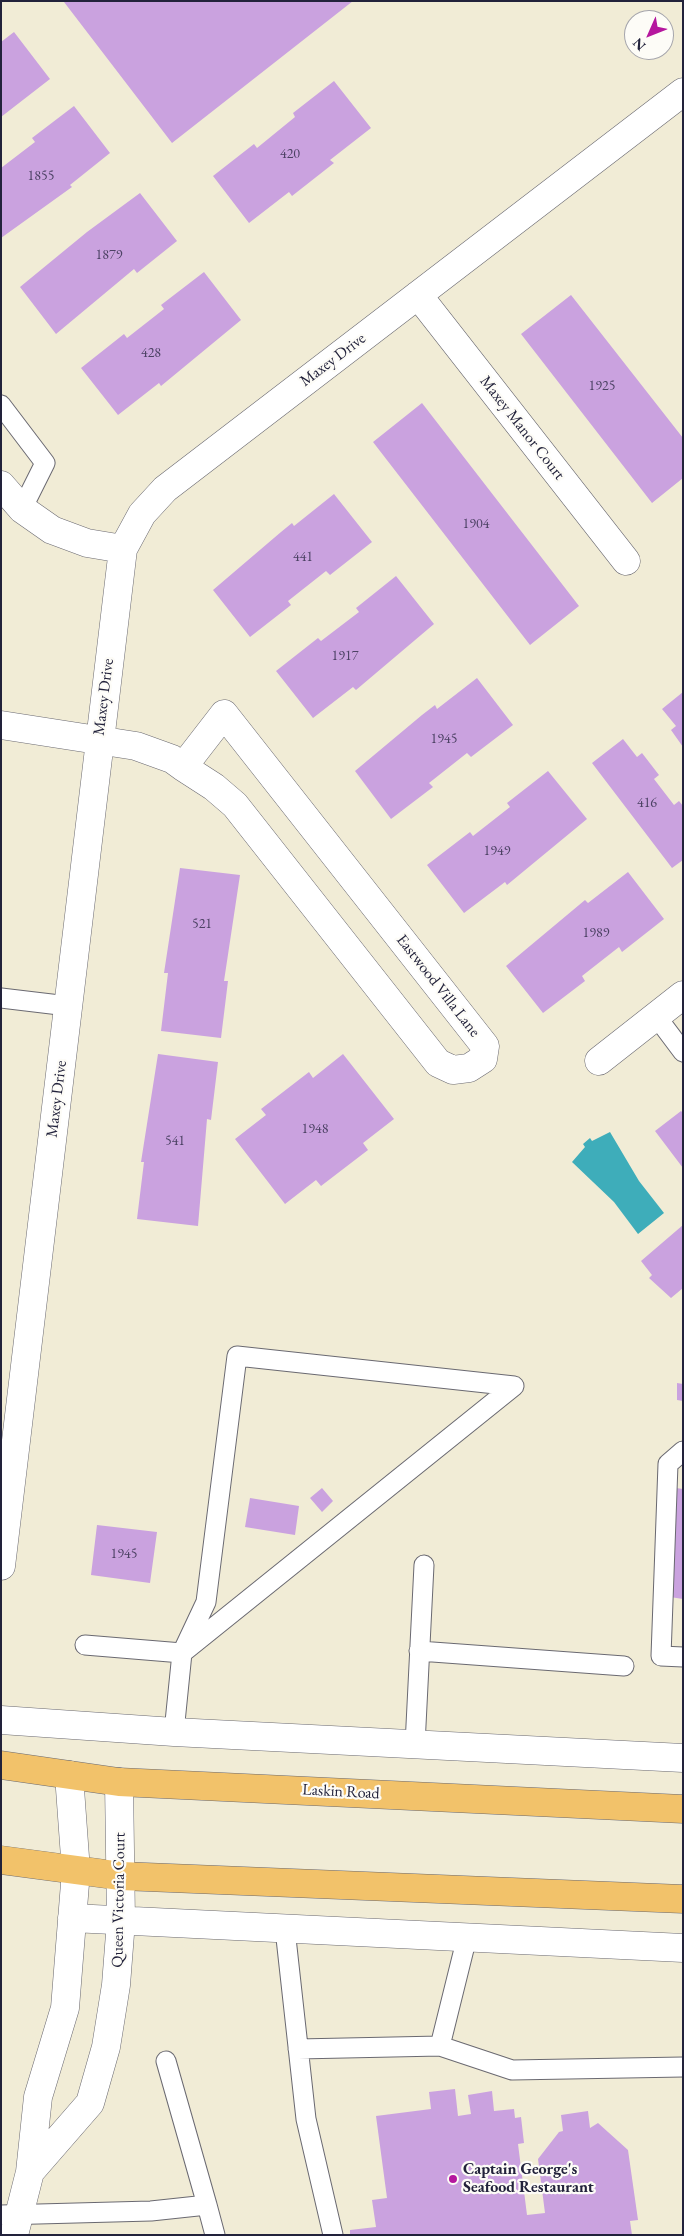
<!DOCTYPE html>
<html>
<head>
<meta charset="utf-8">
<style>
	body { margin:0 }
	#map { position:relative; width:684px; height:2236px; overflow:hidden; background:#f1ecd6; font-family:"EB Garamond",serif }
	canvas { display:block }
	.frame { position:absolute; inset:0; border:2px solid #22223b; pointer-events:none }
	.north { position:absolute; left:624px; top:10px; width:50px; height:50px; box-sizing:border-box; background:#fdfcf7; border:1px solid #a5a5ac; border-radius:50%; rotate:226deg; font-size:14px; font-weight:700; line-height:20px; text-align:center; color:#22223b }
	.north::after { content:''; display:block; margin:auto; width:18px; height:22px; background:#b5179e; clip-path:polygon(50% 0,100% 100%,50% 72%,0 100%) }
</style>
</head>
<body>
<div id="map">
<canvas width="684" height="2236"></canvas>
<div class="frame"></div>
<div class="north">N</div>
</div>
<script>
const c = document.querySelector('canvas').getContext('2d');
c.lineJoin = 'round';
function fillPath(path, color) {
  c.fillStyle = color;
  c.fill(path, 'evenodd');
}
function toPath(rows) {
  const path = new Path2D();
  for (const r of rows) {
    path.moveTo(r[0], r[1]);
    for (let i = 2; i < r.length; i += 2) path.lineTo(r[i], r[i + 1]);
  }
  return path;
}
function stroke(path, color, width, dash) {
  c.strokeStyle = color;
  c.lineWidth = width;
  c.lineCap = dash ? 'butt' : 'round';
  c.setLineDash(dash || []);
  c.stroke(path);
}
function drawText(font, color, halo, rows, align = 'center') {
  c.font = font + ' "EB Garamond",serif';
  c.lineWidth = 4.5;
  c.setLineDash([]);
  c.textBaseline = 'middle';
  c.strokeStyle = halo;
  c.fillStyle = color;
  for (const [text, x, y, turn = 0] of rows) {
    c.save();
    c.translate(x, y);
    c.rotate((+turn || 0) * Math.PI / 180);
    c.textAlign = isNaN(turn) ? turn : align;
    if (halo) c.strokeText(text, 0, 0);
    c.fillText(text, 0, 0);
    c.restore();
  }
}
const water = toPath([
	[610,1132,639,1181,664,1213,638,1234,614,1202,572,1162,585,1147,583,1144,590,1138,592,1141]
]);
const building = toPath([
	[65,1,353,1,172,143,64,2],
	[14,32,50,79,1,117,1,42],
	[334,81,371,128,330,160,334,163,292,196,289,192,249,223,213,176,254,144,257,148,295,117,293,113],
	[74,106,110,153,70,185,72,187,1,238,1,168,35,142,32,138],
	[140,193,177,241,137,273,134,269,56,334,20,287,87,232],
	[204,272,241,320,161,386,159,383,118,415,81,368,124,334,127,338,164,309,161,305],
	[571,295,683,438,683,478,652,503,521,334],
	[422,403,579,606,530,645,373,442],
	[334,494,372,542,330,575,326,571,288,601,291,605,250,637,213,590,281,532,292,523,294,526],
	[396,576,434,624,356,690,353,687,313,718,276,671,318,638,321,641,359,612,356,608],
	[477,678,513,725,471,757,467,753,429,783,433,787,391,819,355,771,422,715,435,705,437,709],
	[683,692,683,747,671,730,676,726,662,709],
	[623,739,637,757,642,753,659,775,654,779,674,805,679,801,683,806,683,860,672,868,592,763],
	[548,771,587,819,507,885,505,882,464,913,427,865,470,832,473,836,510,807,507,803],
	[180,868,240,875,224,981,228,981,221,1038,161,1031,168,973,164,973],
	[628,872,664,919,622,952,619,947,582,976,585,981,543,1013,506,966,585,900,588,903],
	[158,1054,218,1062,211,1120,207,1119,198,1226,137,1219,144,1162,141,1162],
	[343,1054,394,1119,363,1143,368,1150,321,1186,316,1180,285,1204,235,1139,266,1115,261,1109,309,1072,313,1078],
	[681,1111,683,1113,683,1168,655,1131],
	[683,1225,683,1288,671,1298,649,1278,652,1275,641,1261],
	[677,1383,683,1384,683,1401,677,1400],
	[322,1488,333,1501,322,1512,310,1498],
	[676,1488,683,1489,683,1599,670,1597],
	[250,1498,299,1506,295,1535,245,1527],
	[97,1525,157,1532,150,1583,91,1575],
	[455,2089,458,2116,471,2114,468,2095,492,2091,494,2111,514,2109,515,2118,521,2117,524,2143,518,2144,527,2215,545,2213,538,2159,559,2132,563,2131,561,2115,588,2111,590,2128,598,2123,628,2150,638,2220,630,2221,632,2235,350,2235,350,2230,376,2227,372,2200,387,2198,376,2116,431,2109,429,2092]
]);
const service = toPath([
	[1,405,45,463,22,509],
	[1,998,68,1006],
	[656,1016,683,1052],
	[683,1451,668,1464,661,1656,683,1657],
	[85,1645,182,1653,514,1386,237,1356,206,1602,182,1653,174,1732],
	[419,1651,624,1666],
	[415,1745,424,1565],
	[285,1929,306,2119,333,2235],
	[440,2046,467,1937],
	[298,2049,440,2046,512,2070,683,2067],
	[166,2061,207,2205],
	[1,2215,151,2211,207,2205,215,2235]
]);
const minor = toPath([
	[418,295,626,561],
	[1,485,22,509,52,530,87,543,123,549],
	[1,725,136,746,172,759,183,767,214,787,235,805,438,1063,453,1070,469,1068,483,1059,485,1046,224,714,183,767],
	[599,1061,683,995],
	[1,1566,123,549,142,514,165,489,683,92],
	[1,1720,174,1732,683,1758],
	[72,1918,683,1948],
	[30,2172,90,2103,106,2047,116,1985,121,1921,119,1782],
	[14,2235,30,2172,38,2097,65,2008,76,1871,69,1775]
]);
const primary = toPath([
	[1,1765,119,1782,683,1809],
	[1,1860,121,1876,683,1899]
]);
const markers = [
	[453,2179,5,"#b5179e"]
];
const numberNames = [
	["420",290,154],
	["1855",41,176],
	["1879",109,255],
	["428",151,353],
	["1925",602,386],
	["1904",476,524],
	["441",303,557],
	["1917",345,656],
	["1945",444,739],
	["416",647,803],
	["1949",497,851],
	["521",202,924],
	["1989",596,933],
	["1948",315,1129],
	["541",175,1141],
	["1945",124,1554]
];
const streetNames = [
	["Maxey Drive",333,360,-37],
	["Maxey Manor Court",522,428,52],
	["Maxey Drive",104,697,-83],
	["Eastwood Villa Lane",438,986,52],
	["Maxey Drive",57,1099,-83],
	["Laskin Road",341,1792,3],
	["Queen Victoria Court",119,1900,-89]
];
const poiNames = [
	["Captain George's",463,2170],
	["Seafood Restaurant",463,2188]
];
fillPath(water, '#3eadba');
fillPath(building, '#caa2df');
stroke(service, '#6a6971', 21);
stroke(minor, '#6a6971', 29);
stroke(primary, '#6a6971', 29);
stroke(service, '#fff', 19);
stroke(minor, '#fff', 28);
stroke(primary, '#f2c26a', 28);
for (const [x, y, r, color] of markers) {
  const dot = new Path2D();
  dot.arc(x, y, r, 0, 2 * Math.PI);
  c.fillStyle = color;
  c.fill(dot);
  stroke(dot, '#fdfcf7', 2);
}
drawText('14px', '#4c4264', null, numberNames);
drawText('16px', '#22223b', '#fdfcf7', streetNames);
drawText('bold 16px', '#22223b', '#fdfcf7', poiNames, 'left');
</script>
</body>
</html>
